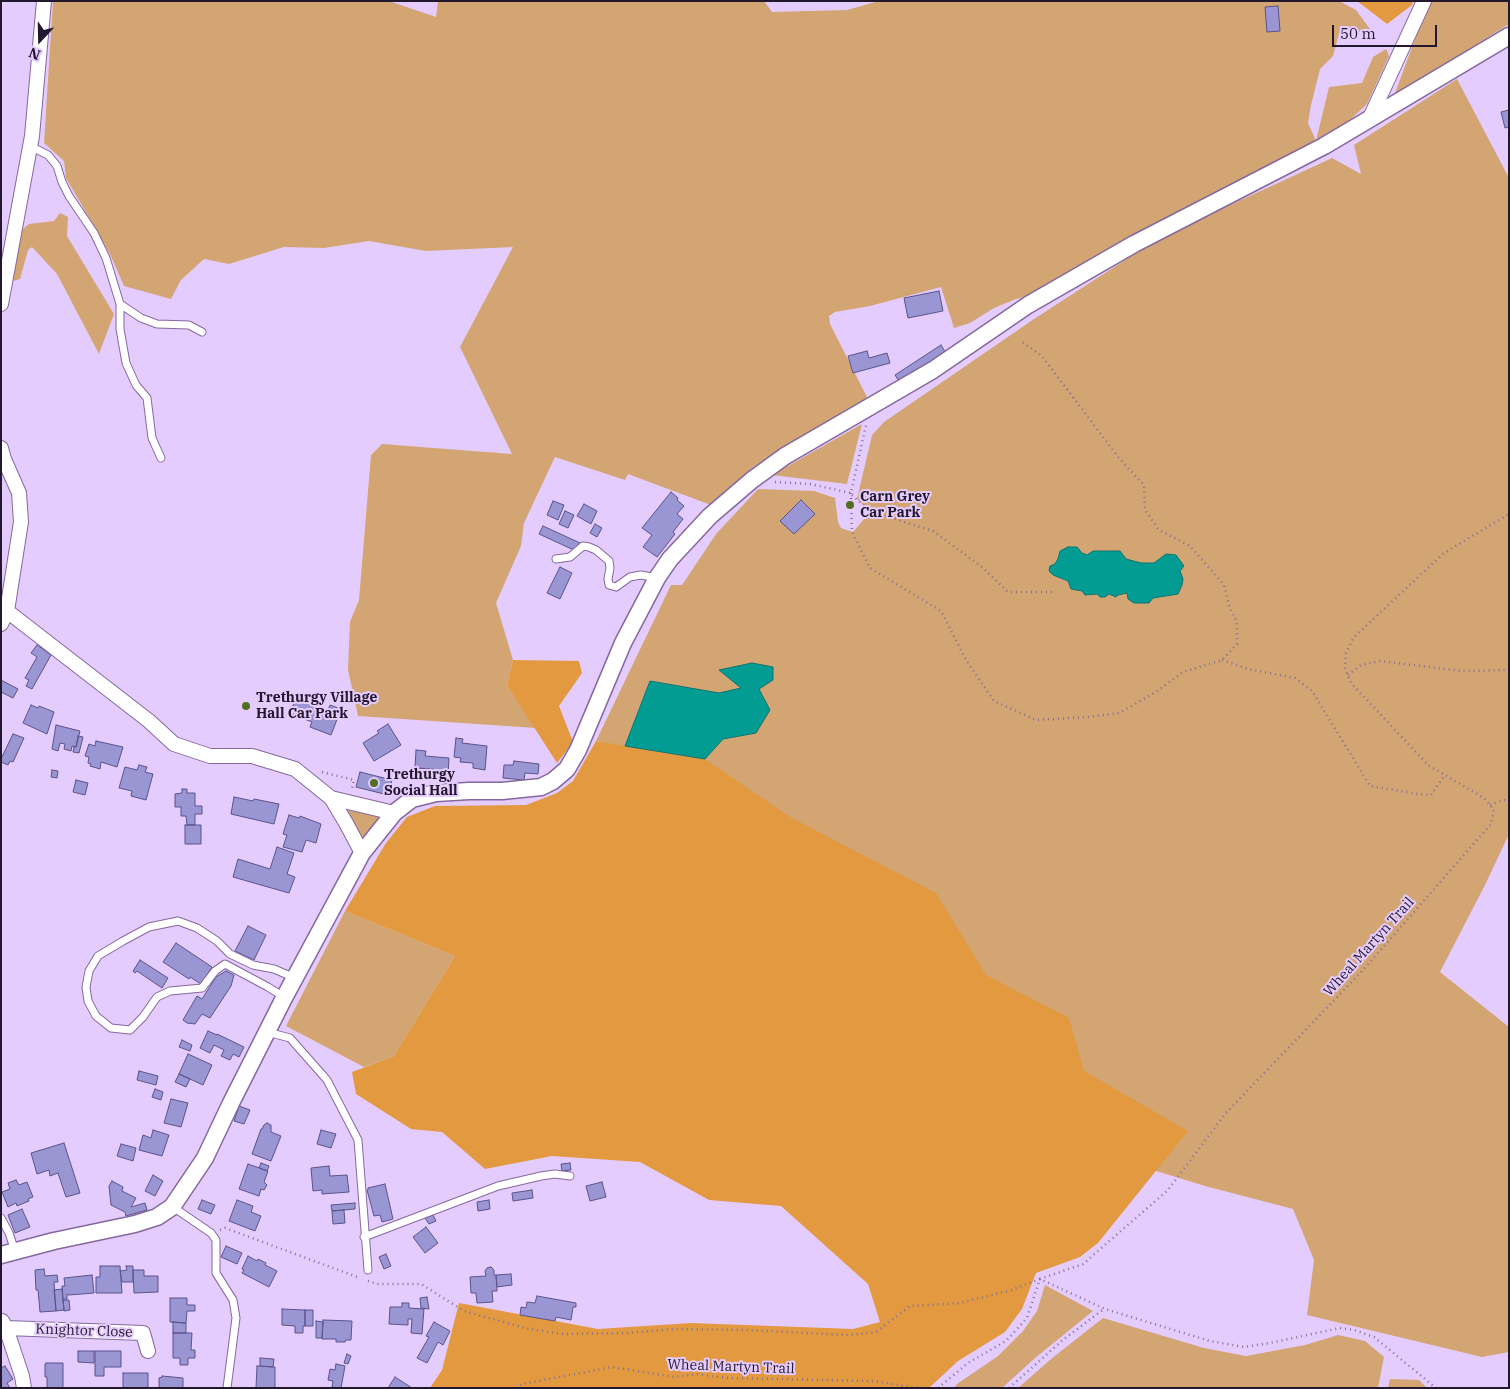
<!DOCTYPE html>
<html>
<head>
<meta charset="utf-8">
<style>
	body { margin:0 }
	#map { position:relative; width:1510px; height:1389px; overflow:hidden; background:#e5ccfe; font-family:"IBM Plex Serif",serif }
	canvas { display:block }
	.frame { position:absolute; inset:0; border:2px solid #22172d; pointer-events:none }
	.north { position:absolute; left:15px; top:15px; width:50px; height:50px; -webkit-text-stroke:4px #e5ccfe; paint-order:stroke; rotate:201deg; font-size:14px; font-weight:700; line-height:20px; text-align:center; color:#22172d }
	.north::after { content:''; display:block; margin:auto; width:18px; height:22px; background:#22172d; clip-path:polygon(50% 0,100% 100%,50% 72%,0 100%) }
	.scale { position:absolute; left:1332px; top:25px; width:105px; height:22px; box-sizing:border-box; border:2px solid #22172d; border-top:0; padding-left:6px; font-size:15px; line-height:18px; white-space:nowrap; color:#22172d; -webkit-text-stroke:4px #e5ccfe; paint-order:stroke }
</style>
</head>
<body>
<div id="map">
<canvas width="1510" height="1389"></canvas>
<div class="frame"></div>
<div class="north">N</div>
<div class="scale">50 m</div>
</div>
<script>
const c = document.querySelector('canvas').getContext('2d');
c.lineJoin = 'round';
function fillPath(path, color) {
  c.fillStyle = color;
  c.fill(path, 'evenodd');
}
function toPath(rows) {
  const path = new Path2D();
  for (const r of rows) {
    path.moveTo(r[0], r[1]);
    for (let i = 2; i < r.length; i += 2) path.lineTo(r[i], r[i + 1]);
  }
  return path;
}
function stroke(path, color, width, dash) {
  c.strokeStyle = color;
  c.lineWidth = width;
  c.lineCap = dash ? 'butt' : 'round';
  c.setLineDash(dash || []);
  c.stroke(path);
}
function drawText(font, color, halo, rows, align = 'center') {
  c.font = font + ' "IBM Plex Serif",serif';
  c.lineWidth = 4;
  c.setLineDash([]);
  c.textBaseline = 'middle';
  c.strokeStyle = halo;
  c.fillStyle = color;
  for (const [text, x, y, turn = 0] of rows) {
    c.save();
    c.translate(x, y);
    c.rotate((+turn || 0) * Math.PI / 180);
    c.textAlign = isNaN(turn) ? turn : align;
    if (halo) c.strokeText(text, 0, 0);
    c.fillText(text, 0, 0);
    c.restore();
  }
}
const green = toPath([
	[53,1,389,1,436,17,438,1,764,1,772,12,847,10,879,1,1339,1,1356,10,1370,29,1363,32,1340,30,1333,56,1320,69,1311,105,1308,123,1316,141,1329,87,1362,83,1373,57,1386,49,1389,56,1367,104,1340,129,1181,210,1102,253,1033,295,1016,299,994,308,970,323,954,328,941,287,870,306,835,312,829,316,830,324,867,397,866,402,811,432,752,468,711,505,628,474,625,480,555,457,524,523,521,546,496,603,513,660,507,685,536,728,358,716,348,670,350,622,359,600,371,455,382,444,512,454,460,347,513,247,426,251,369,241,324,248,284,247,229,264,204,259,181,280,171,299,124,286,110,254,66,178,64,161,44,143],
	[1429,1,1509,1,1509,24,1394,96],
	[1457,79,1509,178,1509,834,1485,885,1440,972,1509,1027,1509,1352,1482,1357,1307,1315,1314,1260,1293,1209,1205,1186,1075,1146,602,742,596,741,671,585,682,585,716,534,758,489,814,491,835,498,838,522,841,528,853,532,870,512,857,499,872,435,884,422,1034,319,1150,244,1187,225,1332,158,1361,174,1354,145],
	[60,213,68,217,67,236,114,314,99,354,57,274,32,247,28,250,20,279,13,281,18,233,29,224,54,221],
	[862,424,847,484,772,475],
	[346,810,380,816,362,840],
	[345,911,455,956,394,1056,364,1067,286,1026],
	[1045,1285,1093,1311,1035,1358,1002,1388,954,1388,957,1384,998,1356,1023,1331,1037,1311],
	[1103,1318,1204,1348,1246,1356,1305,1345,1338,1335,1365,1341,1384,1357,1378,1388,1018,1388,1051,1359],
	[1390,1379,1419,1380,1427,1388,1388,1388]
]);
const forest = toPath([
	[1357,1,1413,1,1412,5,1387,24],
	[513,660,579,661,582,673,559,706,573,742,557,763,507,685],
	[596,741,705,759,790,817,936,893,986,975,1069,1018,1084,1071,1188,1131,1098,1243,1080,1257,1036,1273,1022,1309,1005,1332,958,1361,929,1388,430,1388,442,1370,459,1303,598,1329,691,1323,853,1329,880,1322,868,1284,781,1206,709,1200,640,1162,552,1156,485,1169,442,1132,411,1129,356,1094,352,1072,394,1056,455,956,345,911,386,843,407,817,435,806,526,805,557,793,573,781]
]);
const water = toPath([
	[1068,547,1077,547,1082,553,1087,555,1093,551,1120,551,1126,559,1141,563,1154,563,1166,554,1176,555,1184,566,1180,571,1183,579,1182,585,1178,594,1153,598,1149,603,1134,603,1128,599,1127,593,1118,595,1116,597,1109,594,1105,597,1100,597,1097,594,1085,595,1082,591,1071,589,1068,581,1053,575,1049,571,1050,566,1055,564,1058,559,1060,551,1068,547],
	[752,663,773,667,773,680,759,689,770,710,756,733,723,739,705,759,625,746,650,681,719,693,741,688,719,670,752,663]
]);
const building = toPath([
	[1278,6,1280,31,1267,32,1265,7,1278,6],
	[1509,110,1509,127,1505,128,1501,112,1509,110],
	[939,291,943,311,908,318,904,298,939,291],
	[941,345,947,355,901,384,895,375,941,345],
	[867,351,869,358,887,353,890,363,853,373,848,356,867,351],
	[671,492,678,498,677,500,684,506,677,514,683,519,673,532,675,534,657,557,643,547,652,535,642,528,671,492],
	[801,500,815,514,794,534,780,521,801,500],
	[553,501,564,505,558,520,547,515,553,501],
	[584,504,597,511,591,524,577,516,584,504],
	[565,511,574,515,568,528,559,524,565,511],
	[595,524,602,528,597,537,590,533,595,524],
	[543,526,580,543,576,551,539,534,543,526],
	[560,567,572,573,560,599,547,593,560,567],
	[37,645,51,655,32,689,26,686,29,680,25,678,37,657,31,653,37,645],
	[1,680,18,689,13,698,1,692,1,680],
	[296,698,328,710,330,705,341,709,331,735,310,727,312,722,290,713,296,698],
	[31,705,38,708,39,706,54,712,47,734,23,723,31,705],
	[388,724,401,745,374,761,363,743,379,733,377,731,388,724],
	[56,725,80,731,76,747,72,746,71,751,64,749,65,744,60,743,58,751,52,749,56,725],
	[13,734,24,738,13,762,10,761,8,765,1,762,1,759,13,734],
	[78,736,83,737,79,753,73,752,74,747,76,747,78,736],
	[456,738,463,739,462,743,487,746,485,770,473,768,473,763,460,762,461,758,454,757,456,738],
	[96,741,123,747,117,767,101,762,100,769,90,766,91,764,88,763,89,757,85,756,89,744,95,746,96,741],
	[416,750,426,751,425,756,449,758,448,774,436,773,436,771,433,771,433,769,415,768,416,750],
	[514,761,539,764,538,774,525,773,524,780,503,778,504,765,513,765,514,761],
	[139,765,147,767,145,772,153,774,146,800,131,796,132,791,119,788,125,767,137,770,139,765],
	[52,770,58,771,57,778,51,777,52,770],
	[360,772,392,780,388,795,356,787,360,772],
	[76,780,88,783,85,795,73,792,76,780],
	[182,789,187,789,187,793,195,793,195,806,202,806,202,814,195,814,195,825,187,825,186,816,181,816,181,807,175,807,175,794,182,793,182,789],
	[234,797,253,801,254,799,279,804,274,824,231,814,234,797],
	[289,815,299,818,300,816,321,824,316,843,306,840,302,852,283,847,287,835,283,834,289,815],
	[185,825,201,825,201,844,185,844,185,825],
	[277,847,294,853,287,874,295,877,289,893,233,877,238,859,270,869,277,847],
	[248,926,266,935,254,960,235,951,248,926],
	[176,943,212,967,201,984,190,977,189,979,163,962,176,943],
	[140,960,168,978,162,988,137,971,135,973,133,971,140,960],
	[226,971,234,975,231,986,210,1018,202,1014,195,1024,187,1023,183,1020,197,996,202,999,216,977,226,971],
	[208,1031,217,1035,217,1034,244,1047,239,1057,233,1054,230,1060,221,1056,224,1050,214,1045,210,1053,200,1048,208,1031],
	[182,1040,192,1045,190,1051,179,1047,182,1040],
	[188,1054,212,1065,203,1085,179,1074,188,1054],
	[139,1071,158,1076,156,1085,137,1080,139,1071],
	[179,1074,190,1079,186,1087,175,1082,179,1074],
	[155,1089,163,1092,161,1100,152,1097,155,1089],
	[171,1099,188,1103,181,1127,164,1123,171,1099],
	[239,1106,250,1110,244,1124,234,1121,239,1106],
	[267,1123,271,1125,271,1132,281,1136,271,1161,252,1154,261,1129,262,1129,264,1125,267,1123],
	[153,1130,169,1135,162,1156,139,1150,143,1135,151,1138,153,1130],
	[321,1130,336,1134,331,1148,317,1144,321,1130],
	[64,1143,80,1193,66,1197,58,1173,50,1176,49,1170,37,1174,31,1153,64,1143],
	[121,1144,136,1148,133,1161,117,1156,121,1144],
	[261,1163,269,1166,267,1171,259,1168,261,1163],
	[570,1163,571,1170,562,1171,561,1164,570,1163],
	[248,1164,268,1171,264,1182,267,1185,264,1190,261,1189,259,1196,239,1189,248,1164],
	[329,1166,330,1176,347,1175,349,1192,322,1194,322,1190,313,1191,311,1168,329,1166],
	[153,1175,163,1181,155,1196,145,1191,153,1175],
	[16,1180,19,1185,27,1182,33,1197,28,1199,29,1201,17,1206,16,1203,8,1207,2,1192,10,1189,8,1183,16,1180],
	[112,1181,123,1187,122,1191,136,1198,131,1207,145,1203,147,1210,126,1216,125,1212,111,1205,109,1186,112,1181],
	[602,1182,606,1197,590,1201,586,1186,602,1182],
	[385,1184,393,1219,382,1222,380,1215,374,1216,367,1190,368,1190,368,1188,385,1184],
	[532,1190,533,1198,513,1201,512,1193,532,1190],
	[202,1200,215,1205,211,1214,198,1209,202,1200],
	[237,1200,253,1206,251,1212,261,1216,255,1231,229,1221,237,1200],
	[489,1200,490,1209,478,1211,477,1202,489,1200],
	[355,1203,355,1209,332,1211,331,1205,355,1203],
	[22,1209,30,1227,15,1233,8,1215,22,1209],
	[344,1210,345,1223,333,1224,332,1211,344,1210],
	[433,1215,436,1221,429,1224,425,1218,433,1215],
	[426,1227,438,1243,425,1253,413,1237,426,1227],
	[226,1246,242,1253,237,1264,221,1257,226,1246],
	[386,1254,391,1266,384,1269,379,1257,386,1254],
	[248,1256,257,1261,258,1259,266,1263,265,1265,277,1271,269,1287,242,1273,244,1270,242,1269,248,1256],
	[100,1266,120,1266,122,1293,96,1293,96,1277,100,1277,100,1266],
	[126,1266,133,1266,133,1282,122,1282,120,1271,127,1270,126,1266],
	[491,1267,494,1270,494,1275,496,1275,497,1291,492,1291,493,1302,477,1303,476,1293,471,1293,470,1277,486,1276,485,1271,487,1268,491,1267],
	[44,1269,45,1276,57,1275,58,1282,54,1282,56,1311,40,1312,38,1290,36,1290,35,1270,44,1269],
	[133,1270,144,1270,144,1276,158,1276,158,1292,134,1293,133,1270],
	[511,1274,512,1285,497,1287,496,1275,511,1274],
	[92,1275,94,1293,69,1295,67,1294,67,1299,63,1299,62,1286,65,1286,64,1278,92,1275],
	[62,1289,64,1310,56,1311,54,1290,62,1289],
	[537,1296,576,1303,576,1307,573,1307,571,1320,556,1317,555,1321,520,1315,521,1307,526,1308,527,1302,535,1303,537,1296],
	[427,1297,429,1309,421,1308,420,1298,427,1297],
	[170,1298,187,1298,187,1305,195,1305,195,1311,187,1311,186,1323,170,1322,170,1298],
	[63,1300,69,1300,70,1310,64,1311,63,1300],
	[402,1303,409,1303,409,1308,424,1309,422,1334,411,1333,412,1319,408,1319,408,1325,389,1324,390,1307,402,1307,402,1303],
	[282,1309,305,1310,305,1326,303,1326,303,1333,295,1333,295,1326,282,1325,282,1309],
	[305,1310,313,1310,313,1326,305,1326,305,1310],
	[323,1320,352,1321,351,1340,346,1340,345,1342,336,1342,336,1339,322,1339,323,1320],
	[316,1321,323,1322,322,1338,316,1338,316,1321],
	[173,1322,186,1323,186,1333,173,1333,173,1322],
	[434,1322,450,1331,443,1345,438,1342,427,1363,417,1358,429,1337,426,1336,434,1322],
	[173,1333,192,1333,191,1350,195,1350,195,1358,188,1358,188,1365,180,1365,180,1358,173,1358,173,1333],
	[78,1351,94,1351,94,1363,78,1362,78,1351],
	[95,1351,121,1351,121,1367,104,1367,104,1376,95,1376,95,1351],
	[347,1354,351,1356,348,1364,344,1363,347,1354],
	[260,1358,274,1359,273,1367,260,1366,260,1358],
	[46,1363,63,1363,63,1388,47,1388,47,1377,45,1377,45,1364,46,1363],
	[336,1364,345,1366,341,1388,332,1387,333,1381,328,1380,330,1369,335,1370,336,1364],
	[5,1366,13,1379,7,1383,10,1388,1,1388,1,1368,5,1366],
	[257,1366,275,1367,275,1388,256,1388,257,1366],
	[123,1373,148,1373,148,1388,123,1388,123,1373],
	[162,1376,183,1378,183,1388,159,1388,159,1378,162,1377,162,1376],
	[395,1377,412,1388,388,1388,395,1377]
]);
const path = toPath([
	[775,482,810,484,851,493,866,425],
	[851,493,852,532,870,568,941,611,966,660,994,701,1036,720,1088,717,1119,713,1156,692,1183,672,1222,660,1237,644,1237,622,1230,609,1224,585,1190,546,1159,530,1145,510,1144,485,1118,457,1042,356,1022,342],
	[852,495,870,511,933,531,982,567,1008,592,1053,592],
	[1222,660,1248,669,1295,678,1312,691,1370,786,1418,794,1431,795,1445,775],
	[1348,675,1361,665,1380,661,1462,671,1509,670],
	[322,772,354,780,352,789,354,789],
	[1490,805,1503,800,1509,801],
	[220,1230,225,1228,360,1278],
	[368,1281,377,1284,421,1284,464,1311,529,1329,563,1334,626,1333,675,1329,746,1330,849,1335,876,1332,910,1306,960,1303,1011,1290,1040,1279,1105,1309,1210,1341,1244,1347,1270,1343,1340,1328,1354,1330,1374,1337,1436,1388],
	[516,1388,522,1384,612,1367,674,1377,696,1374,727,1378,873,1381,918,1388],
	[938,1388,968,1363,1006,1341,1027,1318,1040,1279,1083,1264,1168,1190,1225,1114,1364,969,1491,824,1494,810,1484,798,1428,765,1351,683,1345,669,1346,653,1354,637,1444,553,1509,514],
	[1009,1388,1064,1339,1104,1309]
]);
const service = toPath([
	[30,146,48,155,57,166,62,182,69,196,94,233,106,258,120,304,141,318,157,324,189,325,202,332],
	[120,304,120,329,126,363,136,385,147,398,152,438,161,458],
	[556,559,570,557,583,546,589,547,596,550,609,561,610,568,608,579,609,585,616,587,630,577,641,575,657,578],
	[284,997,268,987,225,964,215,971,202,988,170,991,157,997,143,1017,130,1030,111,1028,96,1016,88,1001,86,987,89,971,98,956,123,941,149,927,178,921,197,928,217,941,230,954,253,965,274,969,295,978],
	[267,1032,290,1038,327,1080,358,1140,368,1270],
	[173,1207,211,1233,216,1240,216,1273,233,1300,236,1318,227,1388],
	[1,1218,9,1233,15,1251],
	[364,1237,498,1186,541,1176,555,1174,570,1176]
]);
const minor = toPath([
	[1369,120,1424,1],
	[1,304,32,136,44,1],
	[1,448,4,459,19,493,21,522,7,611,1,624],
	[7,611,149,721,174,744,210,756,252,756,295,769,331,798,346,823,362,853],
	[331,798,394,813],
	[2,1321,6,1328,22,1376,24,1388],
	[6,1328,143,1333,148,1351]
]);
const tertiary = toPath([
	[1,1255,54,1241,135,1224,157,1217,172,1207,205,1158,231,1103,284,998,362,853,394,813,412,799,436,793,469,791,502,791,541,787,553,781,567,769,578,750,623,643,657,578,670,559,710,516,752,480,785,456,933,370,1028,305,1134,244,1324,146,1509,36]
]);
const markers = [
	[850,505,5,"#526e23"],
	[246,706,5,"#526e23"],
	[374,783,5,"#526e23"]
];
const poiNames = [
	["Carn Grey",860,497],
	["Car Park",860,513],
	["Trethurgy Village",256,698],
	["Hall Car Park",256,714],
	["Trethurgy",384,775],
	["Social Hall",384,791]
];
const streetNames = [
	["Wheal Martyn Trail",1369,947,-48],
	["Knightor Close",84,1331,2],
	["Wheal Martyn Trail",731,1367,2]
];
fillPath(green, '#d3a572');
fillPath(forest, '#e2993f');
fillPath(water, '#039c93');
stroke(water, '#0c7474', 1);
fillPath(building, '#9a95d3');
stroke(building, '#5a538c', 1);
stroke(service, '#8568a0', 9);
stroke(minor, '#8568a0', 16);
stroke(tertiary, '#8568a0', 19);
stroke(path, '#837195', 2.5, [1, 4]);
stroke(service, '#fff', 7);
stroke(minor, '#fff', 14);
stroke(tertiary, '#fff', 16);
for (const [x, y, r, color] of markers) {
  const dot = new Path2D();
  dot.arc(x, y, r, 0, 2 * Math.PI);
  c.fillStyle = color;
  c.fill(dot);
  stroke(dot, '#e5ccfe', 2);
}
drawText('bold 14px', '#22172d', '#e5ccfe', poiNames, 'left');
drawText('14px', '#22172d', '#e5ccfe', streetNames);
</script>
</body>
</html>
